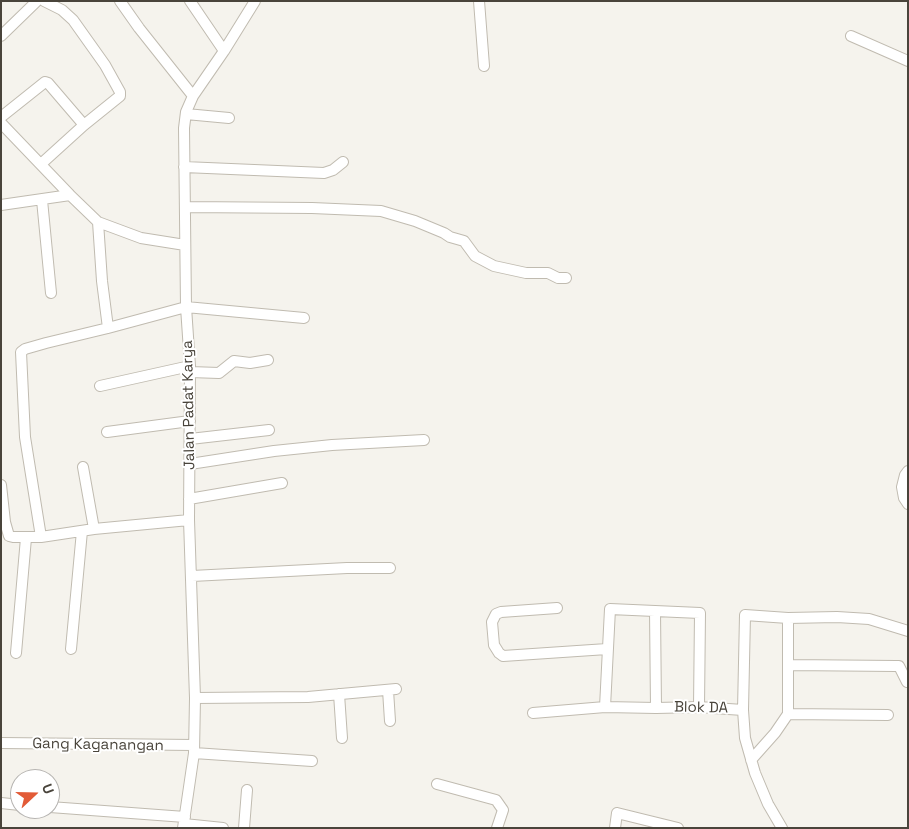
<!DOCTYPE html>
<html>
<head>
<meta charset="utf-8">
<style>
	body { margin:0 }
	#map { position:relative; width:909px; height:829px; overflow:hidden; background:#f5f3ed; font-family:"Space Grotesk",sans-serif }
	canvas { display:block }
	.frame { position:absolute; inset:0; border:2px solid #49443b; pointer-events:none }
	.north { position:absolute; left:10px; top:769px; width:50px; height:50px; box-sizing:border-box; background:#fff; border:1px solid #b6b4b1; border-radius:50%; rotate:69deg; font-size:14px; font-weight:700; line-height:20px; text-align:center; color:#49443b }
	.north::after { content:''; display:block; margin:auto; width:18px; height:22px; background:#e25b37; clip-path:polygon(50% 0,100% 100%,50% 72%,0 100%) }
</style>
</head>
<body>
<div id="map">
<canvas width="909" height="829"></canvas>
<div class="frame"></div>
<div class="north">U</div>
</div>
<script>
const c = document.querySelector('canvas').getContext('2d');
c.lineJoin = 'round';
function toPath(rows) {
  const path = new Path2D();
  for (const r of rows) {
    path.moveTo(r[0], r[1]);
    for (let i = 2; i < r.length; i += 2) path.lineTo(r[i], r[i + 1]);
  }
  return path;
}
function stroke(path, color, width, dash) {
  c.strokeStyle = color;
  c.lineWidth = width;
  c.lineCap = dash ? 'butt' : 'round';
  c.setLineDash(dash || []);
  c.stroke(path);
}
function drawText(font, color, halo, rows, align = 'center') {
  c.font = font + ' "Space Grotesk",sans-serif';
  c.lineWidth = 4;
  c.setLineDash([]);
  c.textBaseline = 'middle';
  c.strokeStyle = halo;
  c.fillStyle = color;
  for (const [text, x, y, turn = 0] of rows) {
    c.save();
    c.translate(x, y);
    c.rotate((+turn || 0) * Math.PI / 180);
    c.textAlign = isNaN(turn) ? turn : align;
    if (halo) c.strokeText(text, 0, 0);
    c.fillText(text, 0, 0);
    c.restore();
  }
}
const minor = toPath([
	[120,1,139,28,193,96],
	[190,1,224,51],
	[479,1,484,66],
	[1,36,37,1],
	[851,36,908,61],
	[186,114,229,118],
	[1,117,45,82,48,83,84,125],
	[1,123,70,195,98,222,141,238,185,245],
	[41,164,84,125,120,96,120,92,105,65,73,20,62,10,44,1],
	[184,167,324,173,333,170,343,162],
	[42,200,51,293],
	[1,205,70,195],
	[185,207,312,208,381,211,415,221,444,233,450,237,464,241,475,256,494,266,526,273,548,273,558,278,566,278],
	[98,222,102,281,108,328],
	[190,372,219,373,234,361,250,363,268,360],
	[100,386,190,366],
	[107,432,190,421],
	[190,439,269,430],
	[190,464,274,451,332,445,424,440],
	[83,467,94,529],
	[908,471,905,475,902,487,904,498,908,504],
	[1,485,5,522,9,536,13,537,41,537,94,529,189,520],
	[189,499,282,483],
	[41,537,25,437,21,352,25,349,46,343,108,328,186,307,304,318],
	[192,576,347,568,390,568],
	[557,608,501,612,496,614,492,622,494,645,499,653,503,656,607,649],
	[655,611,656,708],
	[788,618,837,617,869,619,908,631],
	[71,649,82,531],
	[16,653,26,538],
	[788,665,896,666,899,666,907,682],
	[388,690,390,721],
	[339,694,342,738],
	[195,698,308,697,396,689],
	[605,707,610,609,700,613,699,707],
	[743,710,745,615,788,618,788,714,775,733,751,760],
	[533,713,605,707,656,708,699,707,743,710,745,738,755,773,768,804,782,828],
	[788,714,888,715],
	[1,743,194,745],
	[194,753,312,761],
	[437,784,496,800,503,810,497,828],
	[1,803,20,805],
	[50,807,185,817],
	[184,824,223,828],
	[183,828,194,753,195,698,189,520,190,366,186,307,184,128,186,112,193,96,224,51,255,1],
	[244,828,247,790],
	[615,828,617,813,678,828]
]);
const streetNames = [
	["Jalan Padat Karya",189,405,-91],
	["Blok DA",701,708,1],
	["Gang Kaganangan",98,745,1]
];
stroke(minor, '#c0bbb0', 12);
stroke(minor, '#fff', 10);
drawText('15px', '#49443b', '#fff', streetNames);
</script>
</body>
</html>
